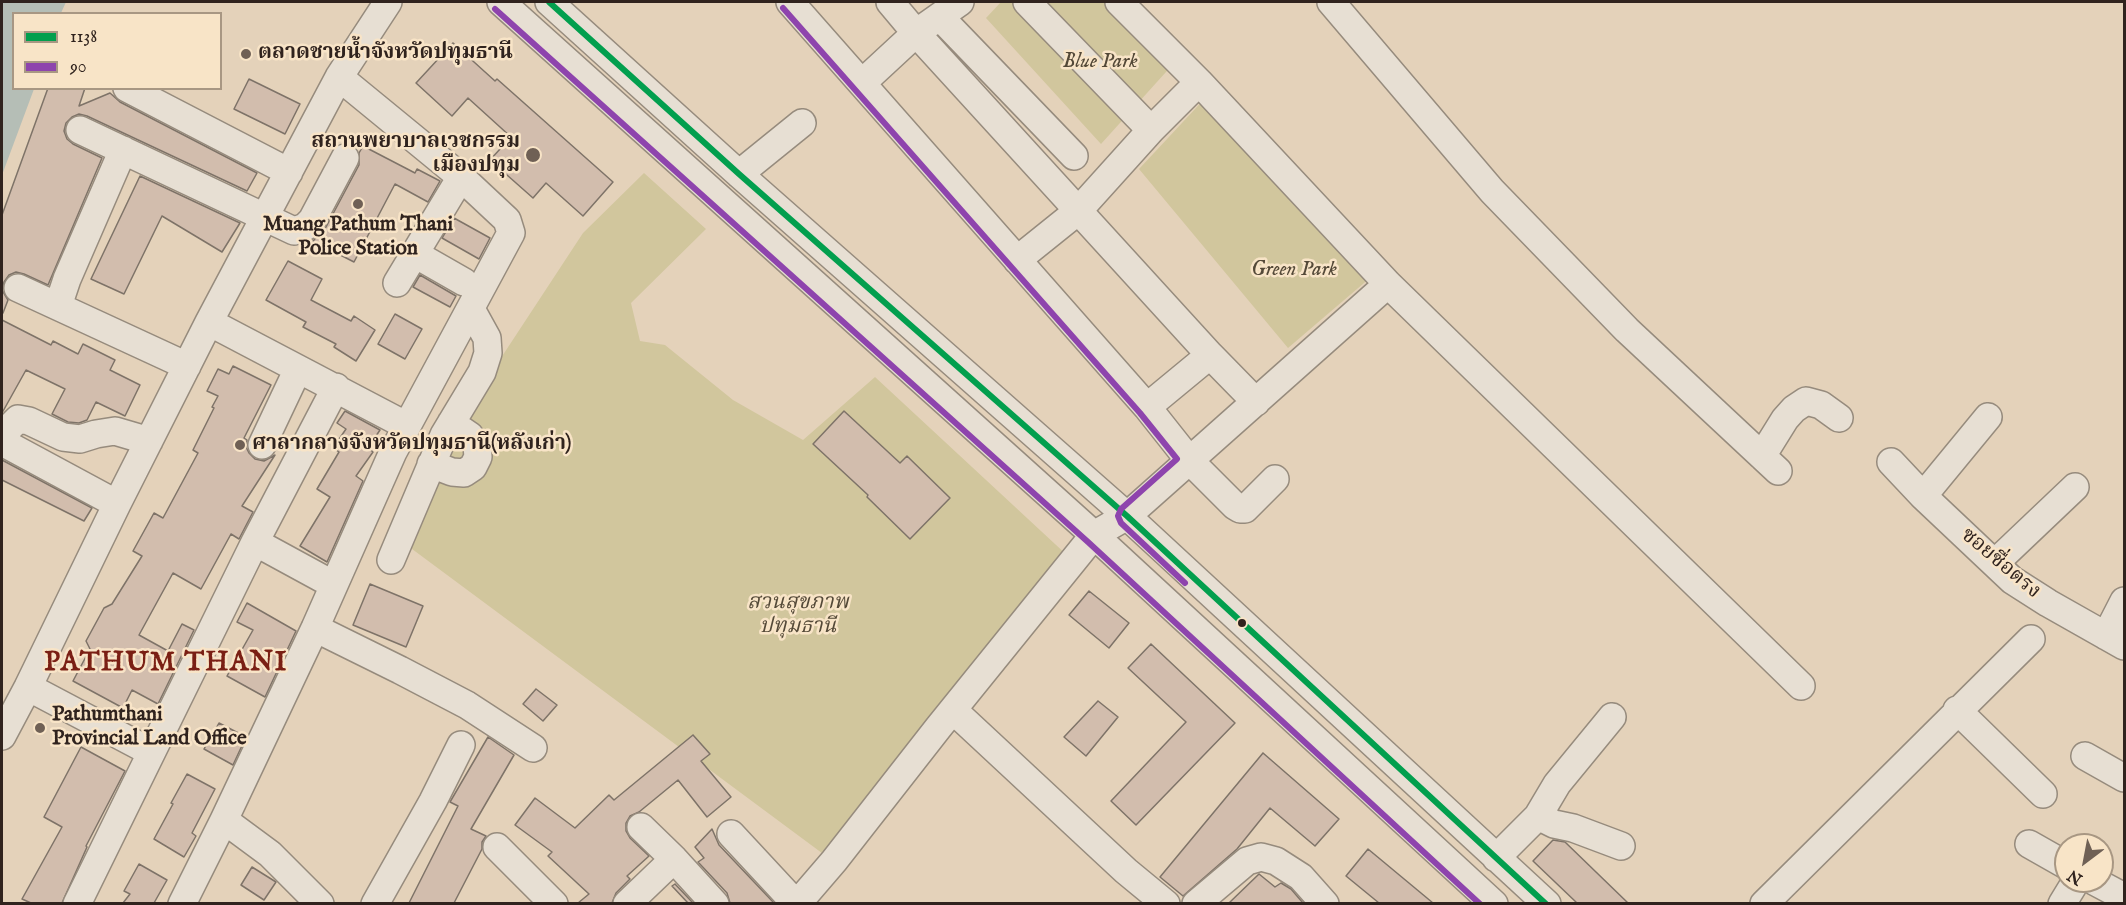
<!DOCTYPE html>
<html>
<head>
<meta charset="utf-8">
<style>
	body { margin:0 }
	#map { position:relative; width:2126px; height:905px; overflow:hidden; background:#e4d2ba; font-family:"IM FELL English",serif }
	canvas { display:block }
	.frame { position:absolute; inset:0; border:3px solid #30231e; pointer-events:none }
	.legend { position:absolute; left:12px; top:12px; width:210px; height:78px; box-sizing:border-box; background:#f8e4c7; border:2px solid #a89783; margin:0; padding:8px 10px; list-style:none; font-size:18px; color:#30231e }
	.legend li { display:flex; align-items:center; gap:12px; height:30px }
	.legend b { width:30px; border:2px solid #a89783 }
	.north { position:absolute; left:2054px; top:833px; width:60px; height:60px; box-sizing:border-box; background:#f8e4c7; border:2px solid #a89783; border-radius:50%; rotate:212deg; font-size:16px; font-weight:700; line-height:24px; text-align:center; color:#30231e }
	.north::after { content:''; display:block; margin:auto; width:21px; height:27px; background:#6f6055; clip-path:polygon(50% 0,100% 100%,50% 72%,0 100%) }
</style>
</head>
<body>
<div id="map">
<canvas width="2126" height="905"></canvas>
<div class="frame"></div>
<ul class="legend">
<li><b style="height:8px;background:#029f4e"></b>1138</li>
<li><b style="height:8px;background:#8e44ad"></b>90</li>
</ul>
<div class="north">N</div>
</div>
<script>
const c = document.querySelector('canvas').getContext('2d');
c.lineJoin = 'round';
function fillPath(path, color) {
  c.fillStyle = color;
  c.fill(path, 'evenodd');
}
function toPath(rows) {
  const path = new Path2D();
  for (const r of rows) {
    path.moveTo(r[0], r[1]);
    for (let i = 2; i < r.length; i += 2) path.lineTo(r[i], r[i + 1]);
  }
  return path;
}
function stroke(path, color, width, dash) {
  c.strokeStyle = color;
  c.lineWidth = width;
  c.lineCap = dash ? 'butt' : 'round';
  c.setLineDash(dash || []);
  c.stroke(path);
}
function drawText(font, color, halo, rows, align = 'center') {
  c.font = font + ' "IM FELL English","Noto Serif Thai",serif';
  c.lineWidth = 5;
  c.setLineDash([]);
  c.textBaseline = 'middle';
  c.strokeStyle = halo;
  c.fillStyle = color;
  for (const [text, x, y, turn = 0] of rows) {
    c.save();
    c.translate(x, y);
    c.rotate((+turn || 0) * Math.PI / 180);
    c.textAlign = isNaN(turn) ? turn : align;
    if (halo) c.strokeText(text, 0, 0);
    c.fillText(text, 0, 0);
    c.restore();
  }
}
const green = toPath([
	[1001,2,1115,2,1175,62,1101,144,986,18],
	[1210,93,1371,277,1288,348,1139,169],
	[644,173,706,229,631,303,640,341,665,345,733,400,803,440,875,377,1069,557,830,859,408,546,451,434,583,233]
]);
const water = toPath([
	[2,2,66,2,61,13,14,14,14,88,34,89,2,175]
]);
const building = toPath([
	[453,43,495,81,497,79,613,182,583,216,546,183,533,198,490,160,511,137,468,98,452,116,416,83,453,43],
	[249,79,300,104,285,134,234,109,249,79],
	[48,88,85,88,79,106,110,93,120,102,257,173,247,191,87,116,79,114,72,117,66,123,64,131,67,139,73,144,102,158,48,285,24,274,16,272,9,275,4,282,2,290,8,300,3,313,2,312,2,215,48,88],
	[363,146,415,173,417,169,440,181,428,202,395,184,354,262,313,241,326,227,359,165,359,153,363,146],
	[140,176,240,223,222,252,162,216,124,294,91,279,140,176],
	[454,218,490,238,479,259,442,238,454,218],
	[288,261,322,279,311,300,351,321,354,316,375,330,356,361,334,347,336,344,303,327,306,322,266,300,288,261],
	[420,275,456,296,450,307,413,287,420,275],
	[395,314,422,329,405,359,378,344,395,314],
	[2,320,51,345,53,341,78,354,83,344,115,360,110,370,140,385,125,416,96,402,87,420,79,423,68,422,52,414,65,389,26,370,2,413,2,320],
	[233,366,271,385,244,438,247,440,246,447,249,453,255,459,264,461,275,455,242,506,253,512,239,539,231,534,201,589,173,573,139,635,168,651,182,624,194,630,158,704,132,690,123,708,73,681,90,649,86,641,104,608,112,604,142,556,133,551,154,513,163,518,198,453,193,450,214,408,212,407,218,396,207,391,218,369,229,374,233,366],
	[345,411,380,430,368,448,373,452,356,476,363,481,327,562,300,546,330,497,317,489,339,452,333,448,346,429,337,423,345,411],
	[844,411,900,463,907,456,950,498,910,539,867,497,868,495,813,444,844,411],
	[2,460,92,508,84,521,2,480,2,460],
	[370,584,423,606,406,647,353,625,370,584],
	[1089,591,1129,623,1109,648,1069,615,1089,591],
	[247,603,296,631,265,697,227,676,253,630,237,622,247,603],
	[1151,644,1235,723,1136,825,1111,801,1186,722,1128,668,1151,644],
	[536,689,557,705,543,721,523,704,536,689],
	[1098,701,1118,717,1086,756,1064,737,1098,701],
	[219,723,246,737,233,765,204,749,219,723],
	[693,735,710,754,701,761,731,797,707,817,678,780,639,812,630,816,626,823,626,831,630,838,649,856,627,876,630,879,616,893,612,903,578,903,589,894,548,856,552,852,515,825,535,798,575,828,609,795,614,800,693,735],
	[488,737,514,755,471,829,486,836,482,842,482,849,454,903,409,903,458,806,450,802,488,737],
	[81,747,125,771,86,846,87,847,62,903,31,903,22,899,62,827,44,817,81,747],
	[1263,753,1339,819,1315,846,1270,808,1237,849,1183,896,1160,877,1263,753],
	[187,774,215,789,192,833,196,836,184,857,154,839,173,804,171,803,187,774],
	[712,829,719,845,774,903,730,903,727,893,698,862,704,858,695,847,712,829],
	[1553,840,1565,842,1628,903,1577,903,1533,861,1553,840],
	[1368,849,1433,903,1379,903,1346,876,1368,849],
	[139,864,167,880,154,903,123,903,130,894,124,891,139,864],
	[252,867,276,882,264,900,241,885,252,867],
	[1259,874,1275,887,1281,883,1291,889,1303,903,1229,903,1259,874],
	[675,884,693,903,688,903,672,886,675,884]
]);
const minor = toPath([
	[501,2,1094,535,1494,904],
	[549,2,739,174,1127,516,1547,904],
	[790,2,1147,407,1189,460,1235,506,1240,509,1245,509,1275,479],
	[890,2,916,33,960,2],
	[1027,2,1151,130],
	[1119,2,1199,82,1388,284,1801,686],
	[1331,2,1492,191,1627,330,1778,471],
	[940,17,1074,156],
	[862,83,916,33,1210,355,1256,402],
	[127,88,289,172],
	[80,130,294,231,305,227,312,220,345,158],
	[739,174,802,123],
	[415,254,464,282],
	[1017,260,1078,211,1151,130,1199,82],
	[397,283,461,177],
	[18,288,187,366],
	[58,306,67,279,123,150],
	[209,322,407,426],
	[1147,407,1210,355],
	[2,435,18,419,29,421,63,437,80,439,96,434,115,431,149,441],
	[2,442,117,504],
	[262,445,298,369],
	[1762,456,1785,419,1794,409,1806,401,1821,405,1839,418],
	[1891,462,1923,496,2012,580,2048,603,2124,646],
	[431,464,452,472,464,473,473,467,478,457,477,446,470,436,451,423],
	[1923,496,1988,417],
	[255,542,334,585],
	[391,560,444,435,482,372,488,353,487,338,471,309],
	[1995,563,2075,487],
	[315,628,400,670,467,705,533,748],
	[2106,636,2124,601],
	[28,687,151,752],
	[953,710,1126,871,1166,904],
	[1957,710,2043,794],
	[2,736,28,687,117,504,209,322,339,77,388,2],
	[2085,756,2124,778],
	[1538,816,1554,824,1573,828,1621,846],
	[224,820,270,854,320,904],
	[641,827,674,859,715,904],
	[731,834,796,904],
	[2029,844,2066,865],
	[497,847,554,904],
	[1496,858,1538,816,1557,784,1612,717],
	[2094,881,2124,897],
	[77,904,255,542,336,387],
	[182,904,224,820,315,628,393,452,511,233,507,220,461,177,339,77],
	[375,904,433,801,461,745],
	[627,904,674,859],
	[797,904,834,861,938,728,1094,535,1127,516,1388,284],
	[1196,904,1247,861,1261,857,1276,861,1301,877,1325,904],
	[1764,904,2031,639],
	[2062,904,2076,881]
]);
const bus1 = toPath([
	[549,2,739,174,1127,516,1546,904]
]);
const bus2 = toPath([
	[783,8,1140,413,1177,459,1121,509,1118,516,1121,523,1185,583],
	[495,9,1088,542,1480,904]
]);
const markers = [
	[246,54,6,"#6f6055"],
	[533,155,8,"#6f6055"],
	[358,204,6,"#6f6055"],
	[240,445,6,"#6f6055"],
	[1242,623,5,"#30231e"],
	[40,728,6,"#6f6055"]
];
const poiNames = [
	["ตลาดชายน้ำจังหวัดปทุมธานี",258,54],
	["สถานพยาบาลเวชกรรม",520,143,"right"],
	["เมืองปทุม",520,167,"right"],
	["Muang Pathum Thani",358,226,"center"],
	["Police Station",358,250,"center"],
	["ศาลากลางจังหวัดปทุมธานี(หลังเก่า)",252,445],
	["Pathumthani",52,716],
	["Provincial Land Office",52,740]
];
const parkNames = [
	["Blue Park",1100,63],
	["Green Park",1294,271],
	["สวนสุขภาพ",798,604],
	["ปทุมธานี",798,628]
];
const streetNames = [
	["ซอยซื่อตรง",2000,564,40]
];
const districtNames = [
	["PATHUM THANI",166,664]
];
fillPath(green, '#d1c69d');
fillPath(water, '#b5beb6');
fillPath(building, '#d2bdad');
stroke(building, '#7e7368', 1.5);
stroke(minor, '#968b7d', 30);
stroke(minor, '#e7dfd3', 27);
stroke(bus1, '#029f4e', 6);
stroke(bus2, '#8e44ad', 6);
for (const [x, y, r, color] of markers) {
  const dot = new Path2D();
  dot.arc(x, y, r, 0, 2 * Math.PI);
  c.fillStyle = color;
  c.fill(dot);
  stroke(dot, '#f8e4c7', 2);
}
drawText('bold 21px', '#30231e', '#f8e4c7', poiNames, 'left');
drawText('italic 21px', '#544938', '#f8e4c7', parkNames);
drawText('21px', '#30231e', '#f8e4c7', streetNames);
c.letterSpacing = '1.5px';
drawText('bold 27px', '#7a1f14', '#f8e4c7', districtNames);
c.letterSpacing = '0px';
</script>
</body>
</html>
